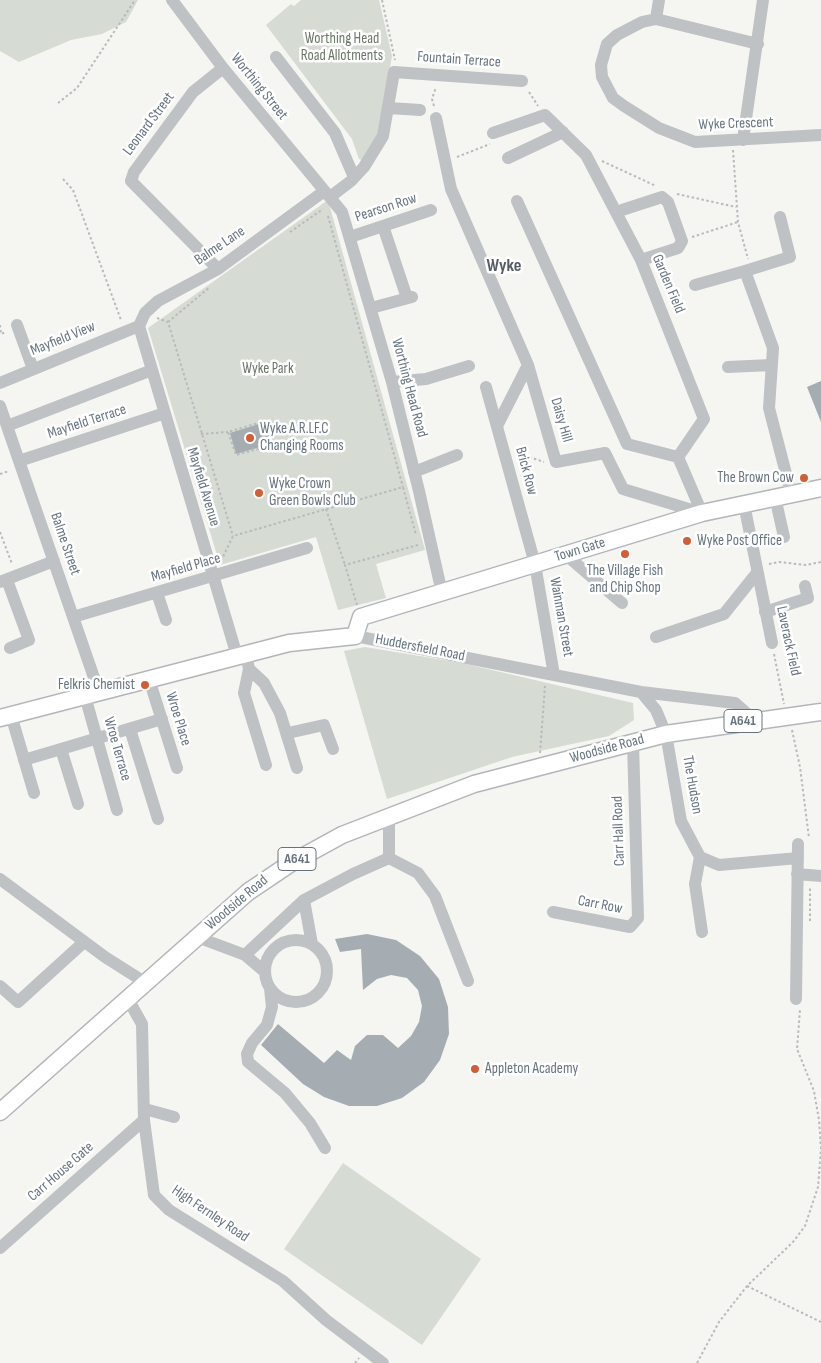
<!DOCTYPE html>
<html>
<head>
<meta charset="utf-8">
<style>
	body { margin:0 }
	canvas { display:block; background:#f5f5f2 }
</style>
</head>
<body>
<canvas width="821" height="1363"></canvas>
<script>
const c = document.querySelector('canvas').getContext('2d');
c.lineJoin = 'round';
function fillPath(path, color) {
  c.fillStyle = color;
  c.fill(path, 'evenodd');
}
function toPath(rows) {
  const path = new Path2D();
  for (const r of rows) {
    if (r.length === 3) {
      path.moveTo(r[0] + r[2], r[1]);
      path.arc(r[0], r[1], r[2], 0, 2 * Math.PI);
      continue;
    }
    path.moveTo(r[0], r[1]);
    for (let i = 2; i < r.length; i += 2) path.lineTo(r[i], r[i + 1]);
  }
  return path;
}
function stroke(path, color, width, dash) {
  c.strokeStyle = color;
  c.lineWidth = width;
  c.lineCap = dash ? 'butt' : 'round';
  c.setLineDash(dash || []);
  c.stroke(path);
}
function drawText(font, color, halo, rows, align = 'center') {
  c.font = font + ' "Sofia Sans Condensed",sans-serif';
  c.lineWidth = 5;
  c.setLineDash([]);
  c.textBaseline = 'middle';
  c.strokeStyle = halo;
  c.fillStyle = color;
  for (const [text, x, y, turn = 0] of rows) {
    c.save();
    c.translate(x, y);
    c.rotate((+turn || 0) * Math.PI / 180);
    c.textAlign = isNaN(turn) ? turn : align;
    if (halo) c.strokeText(text, 0, 0);
    c.fillText(text, 0, 0);
    c.restore();
  }
}
const green = toPath([
	[0,0,138,0,126,22,102,34,71,40,19,62,0,51],
	[301,0,379,0,392,56,378,137,362,160,359,159,352,139,266,25,291,4,294,6],
	[328,200,425,550,376,564,386,598,338,610,316,537,220,565,148,328],
	[365,647,462,663,633,703,634,720,609,736,512,757,387,799,344,651],
	[343,1163,481,1259,422,1345,284,1249]
]);
const building = toPath([
	[821,381,821,422,807,387],
	[265,422,271,444,236,454,230,433],
	[367,934,396,940,420,956,439,979,448,1007,449,1034,440,1060,424,1082,402,1098,377,1106,349,1106,324,1097,303,1084,261,1045,278,1024,324,1063,337,1050,351,1060,355,1046,367,1035,383,1035,398,1048,411,1036,419,1022,422,1006,418,990,407,978,391,975,377,979,363,990,361,949,340,952,335,939]
]);
const path = toPath([
	[382,0,395,60],
	[529,92,538,106],
	[58,103,77,88,135,0],
	[434,106,432,99,436,87],
	[733,150,738,222,748,259],
	[457,157,490,144],
	[602,161,656,186],
	[63,179,73,190,121,320],
	[677,194,736,207],
	[328,216,403,487],
	[290,232,323,209],
	[692,237,738,222],
	[157,318,168,322,233,536],
	[168,322,210,287],
	[0,325,1,334,6,332],
	[265,421,273,445,236,455,228,432,265,421],
	[201,434,228,432],
	[515,452,544,462],
	[0,474,9,471],
	[326,509,345,565],
	[0,532,12,564],
	[221,561,233,536,403,487,416,535],
	[769,564,779,562,806,565,821,562],
	[357,605,345,565,418,545],
	[774,654,784,704],
	[792,730,800,767,809,838],
	[540,753,545,686],
	[810,921,810,886],
	[747,1286,821,1322],
	[355,1363,359,1358],
	[697,1363,719,1322,747,1286,793,1242,805,1226,818,1187,821,1149,819,1120,814,1091,797,1049,800,1010]
]);
const minor = toPath([
	[172,0,223,68,342,212,392,382,419,491,442,593],
	[656,19,659,0],
	[758,44,656,19,642,22,617,35,607,44,601,65,602,77,613,98,624,106,659,128,695,142,821,135],
	[276,57,335,133,354,177],
	[389,108,420,110],
	[436,118,451,189,528,365,497,426],
	[493,133,545,115,586,155,641,260,704,419,678,457,627,444,517,201],
	[743,140,763,0],
	[508,158,563,132],
	[330,197,351,181,364,167,383,136,394,72,522,81],
	[622,210,662,197,668,202,682,241,678,248,641,260],
	[383,226,407,298],
	[350,237,431,210],
	[218,269,131,181,134,172,193,92,223,68],
	[745,271,790,257,780,217],
	[695,285,745,271,773,348,769,408,791,493],
	[371,308,412,297],
	[17,325,33,369],
	[139,326,237,656],
	[139,326,145,313,158,301,218,269,323,192],
	[528,365,556,462,605,453,623,489,702,513],
	[728,367,771,365],
	[392,382,426,379,469,366],
	[0,383,139,326],
	[486,387,535,564,554,675],
	[0,406,99,692],
	[7,426,152,370],
	[678,457,702,513],
	[19,461,165,413],
	[414,472,457,455],
	[775,497,784,537],
	[744,504,772,643],
	[566,555,622,603],
	[7,580,29,640,10,648],
	[0,582,54,561],
	[157,593,166,620],
	[765,612,808,598,805,586],
	[73,617,307,548],
	[355,636,641,692,656,710,666,734,681,821,700,857,719,865,798,858],
	[656,637,724,614,756,574],
	[246,654,249,669,264,683,280,713,297,768],
	[249,669,244,693,266,765],
	[149,679,177,768],
	[641,692,735,703,754,720],
	[85,696,117,810],
	[11,715,34,793],
	[130,729,158,819],
	[288,733,324,725,333,749],
	[61,749,78,804],
	[24,760,162,719],
	[700,857,695,884,702,932],
	[389,858,418,873,435,896,468,981],
	[797,874,821,876],
	[0,879,105,957,146,983],
	[304,900,312,944],
	[553,912,630,927,638,918,633,743],
	[197,937,245,955,265,972],
	[296,971,31],
	[245,955,304,900,353,874,389,858,389,815],
	[0,986,18,1002,84,942],
	[270,988,272,1007,267,1025,252,1043,247,1054,248,1062,285,1093,310,1123,325,1148],
	[128,999,142,1024,144,1120,154,1195,169,1210,283,1281,326,1320,383,1363],
	[796,999,798,844],
	[145,1109,174,1117],
	[0,1248,144,1120]
]);
const major = toPath([
	[0,718,289,643,355,636,361,617,702,513,821,488],
	[0,1112,248,892,291,863,342,835,474,784,666,734,821,712]
]);
const markers = [
	[250,438,5,"#d05e36"],
	[804,478,5,"#d05e36"],
	[259,493,5,"#d05e36"],
	[687,541,5,"#d05e36"],
	[625,554,5,"#d05e36"],
	[145,685,5,"#d05e36"],
	[475,1069,5,"#d05e36"]
];
const shields = [
	[743,721,38],
	[297,859,38]
];
const shieldNames = [
	["A641",743,721],
	["A641",297,859]
];
const parkNames = [
	["Worthing Head",342,39],
	["Road Allotments",342,56],
	["Wyke Park",268,369]
];
const streetNames = [
	["Fountain Terrace",459,60,4],
	["Worthing Street",259,87,51],
	["Leonard Street",149,124,-53],
	["Wyke Crescent",736,124,-2],
	["Pearson Row",386,208,-18],
	["Balme Lane",220,246,-34],
	["Garden Field",668,284,67],
	["Mayfield View",63,339,-22],
	["Worthing Head Road",409,388,75],
	["Daisy Hill",561,420,74],
	["Mayfield Terrace",87,422,-18],
	["Brick Row",526,471,75],
	["Mayfield Avenue",203,487,73],
	["Balme Street",65,544,71],
	["Town Gate",580,550,-17],
	["Mayfield Place",186,568,-16],
	["Wainman Street",561,617,80],
	["Laverack Field",788,641,78],
	["Huddersfield Road",420,648,11],
	["Wroe Place",178,719,73],
	["Wroe Terrace",117,749,74],
	["Woodside Road",607,749,-15],
	["The Hudson",692,785,80],
	["Carr Hall Road",619,831,-92],
	["Woodside Road",237,903,-40],
	["Carr Row",600,905,11],
	["Carr House Gate",61,1172,-41],
	["High Fernley Road",210,1214,34]
];
const poiNames = [
	["Wyke A.R.LF.C",260,429],
	["Changing Rooms",260,446],
	["The Brown Cow",794,478,"right"],
	["Wyke Crown",269,484],
	["Green Bowls Club",269,501],
	["Wyke Post Office",697,541],
	["The Village Fish",625,571,"center"],
	["and Chip Shop",625,588,"center"],
	["Felkris Chemist",135,685,"right"],
	["Appleton Academy",485,1069]
];
const quarterNames = [
	["Wyke",504,266]
];
fillPath(green, '#d6dbd3');
fillPath(building, '#a6adb2');
stroke(major, '#b2b6b9', 19);
stroke(path, '#b8bbbd', 2, [2.5, 2.5]);
stroke(minor, '#bec2c5', 12);
stroke(major, '#fff', 16);
for (const [x, y, r, color] of markers) {
  const dot = new Path2D();
  dot.arc(x, y, r, 0, 2 * Math.PI);
  c.fillStyle = color;
  c.fill(dot);
  stroke(dot, '#fff', 2);
}
for (const [x, y, w] of shields) {
  const box = new Path2D();
  box.roundRect(x - w / 2, y - 11.5, w, 23, 4);
  c.fillStyle = '#fff';
  c.fill(box);
  stroke(box, '#677480', 1);
}
drawText('bold 14px', '#677480', null, shieldNames);
drawText('15px', '#687865', '#fff', parkNames);
drawText('15px', '#677480', '#fff', streetNames);
drawText('15px', '#677480', '#fff', poiNames, 'left');
drawText('bold 18px', '#545d66', '#fff', quarterNames);
</script>
</body>
</html>
